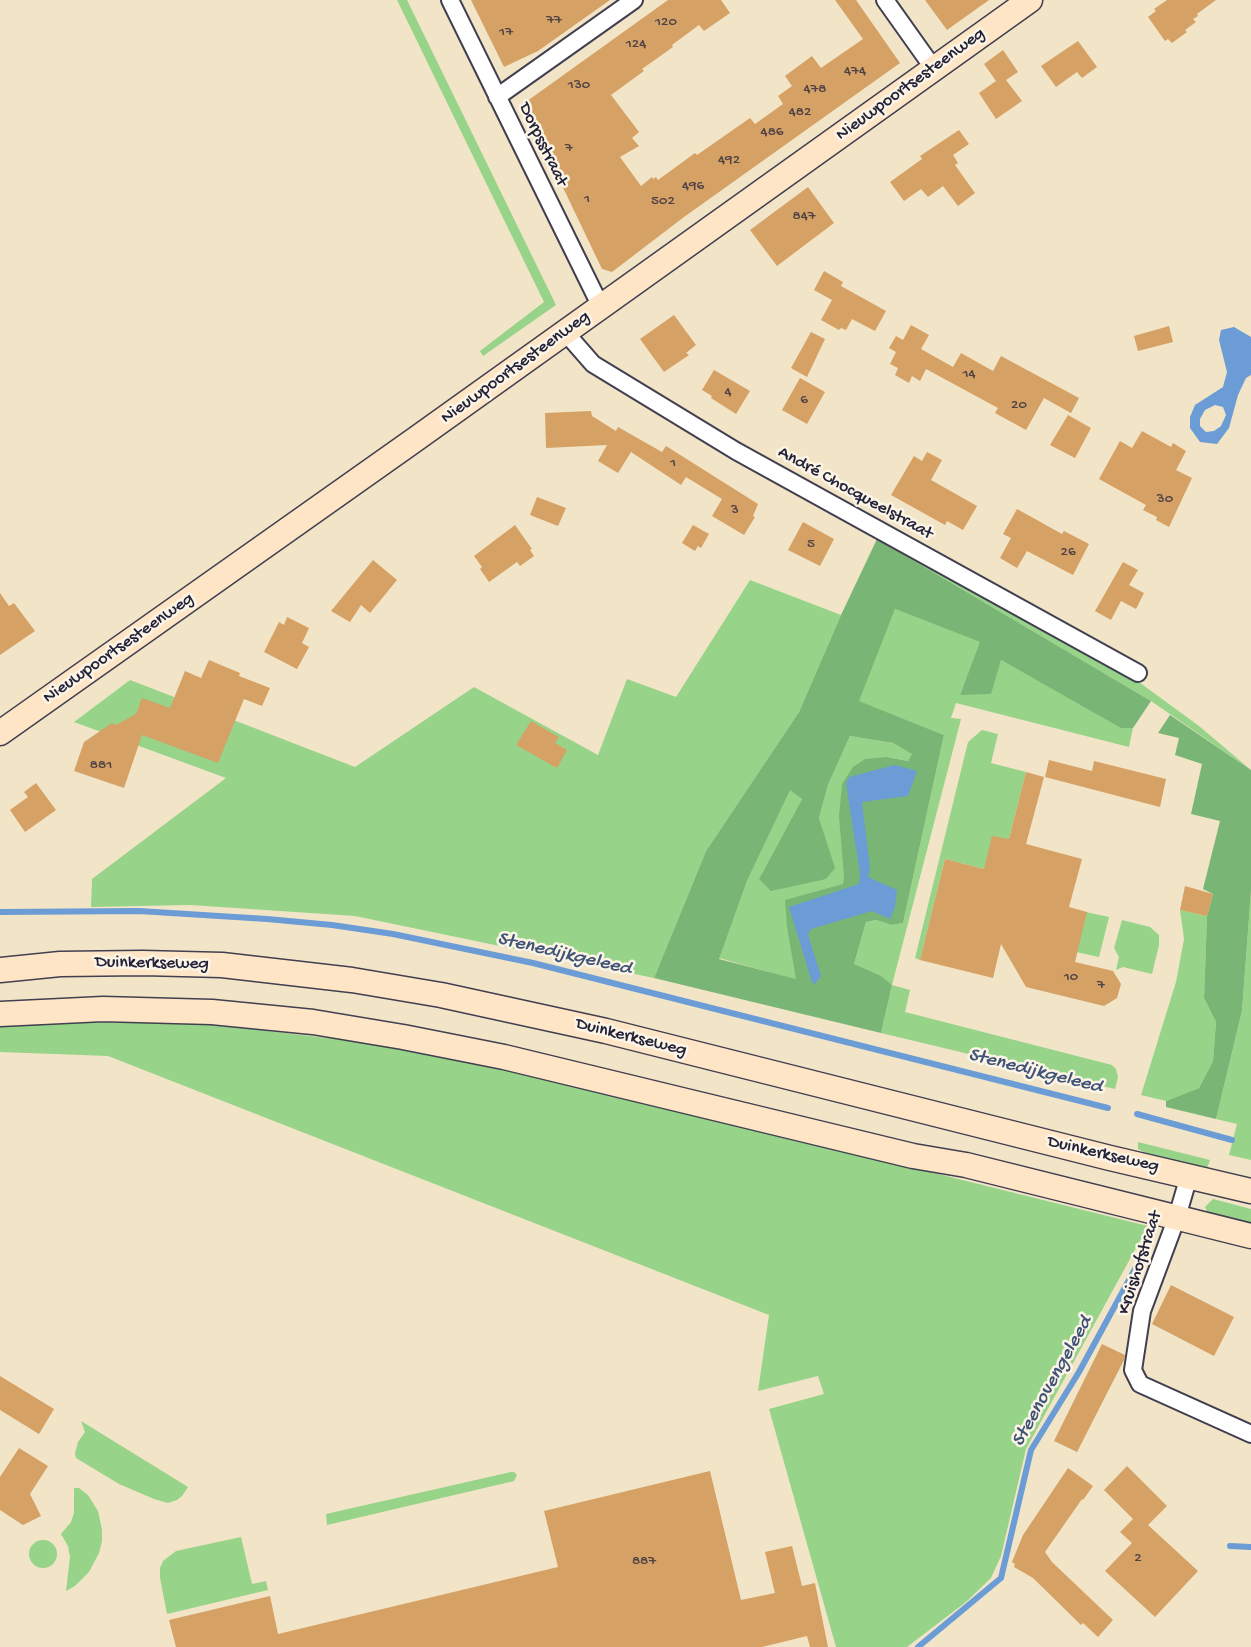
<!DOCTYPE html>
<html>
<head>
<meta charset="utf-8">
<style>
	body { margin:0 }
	canvas { display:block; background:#f2e4c7 }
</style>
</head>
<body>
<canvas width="1251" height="1647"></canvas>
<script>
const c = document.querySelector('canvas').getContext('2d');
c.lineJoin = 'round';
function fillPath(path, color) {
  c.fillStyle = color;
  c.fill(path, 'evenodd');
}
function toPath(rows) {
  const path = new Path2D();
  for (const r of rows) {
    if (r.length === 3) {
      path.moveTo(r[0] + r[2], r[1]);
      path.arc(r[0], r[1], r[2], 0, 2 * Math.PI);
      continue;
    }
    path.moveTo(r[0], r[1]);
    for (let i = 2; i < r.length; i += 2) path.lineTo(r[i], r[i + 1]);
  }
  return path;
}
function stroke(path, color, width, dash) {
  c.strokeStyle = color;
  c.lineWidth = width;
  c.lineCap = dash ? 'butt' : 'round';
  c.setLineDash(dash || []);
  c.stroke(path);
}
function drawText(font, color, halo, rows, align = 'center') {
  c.font = font + ' "Gochi Hand",sans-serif';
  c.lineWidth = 5;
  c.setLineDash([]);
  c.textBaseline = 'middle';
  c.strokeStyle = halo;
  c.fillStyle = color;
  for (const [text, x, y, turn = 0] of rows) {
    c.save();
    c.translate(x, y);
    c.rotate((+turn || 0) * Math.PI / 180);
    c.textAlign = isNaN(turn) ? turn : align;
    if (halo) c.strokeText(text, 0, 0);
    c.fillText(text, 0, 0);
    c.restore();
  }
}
const green = toPath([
	[397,0,407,0,556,305,483,356,480,351,544,302],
	[877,539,1132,677,1199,726,1251,770,1151,701],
	[750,580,841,615,799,712,706,851,654,978,355,916,190,905,91,907,92,879,226,778,74,722,130,680,355,767,474,687,598,755,627,679,676,697],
	[895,609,981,642,960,695,1001,660,1121,727,1133,728,1129,747,956,703,951,718,961,719,892,985,910,990,905,1012,1112,1065,1116,1069,1118,1077,1115,1089,881,1033,892,985,854,964,866,922,876,920,892,925,903,923,944,735,858,701],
	[982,730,998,734,991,763,1026,772,1009,839,984,869,945,859,920,960,915,958,968,742],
	[850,736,893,743,913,754,908,761,887,757,843,884,793,957,797,980,719,958,747,881,790,789,802,799,759,879,834,869,819,818,828,785],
	[1251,891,1251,1160,1229,1155,1237,1124,1216,1119,1242,1011],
	[1180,910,1207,916,1204,998,1216,1022,1213,1061,1199,1088,1166,1101,1141,1095,1176,982,1184,939],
	[1086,912,1109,917,1099,957,1076,952],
	[1122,920,1150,927,1159,935,1159,945,1152,974,1123,967,1116,970,1119,957,1114,948],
	[132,1022,209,1024,344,1040,420,1052,498,1067,789,1137,1148,1226,1026,1449,1001,1556,991,1578,966,1602,907,1647,836,1647,769,1409,824,1394,818,1376,758,1391,769,1315,108,1056,0,1052,0,1027,40,1023],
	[1138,1142,1210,1160,1207,1168,1148,1154,1138,1149],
	[1213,1199,1251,1209,1251,1223,1208,1213,1205,1207],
	[81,1421,188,1487,182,1496,177,1500,168,1503,154,1499,119,1484,76,1458,75,1453,78,1442,85,1432],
	[511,1472,514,1472,517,1475,514,1481,327,1525,326,1514],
	[74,1488,79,1488,88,1495,98,1511,102,1530,102,1541,99,1553,89,1572,75,1586,66,1591,70,1557,68,1546,61,1534,71,1522,74,1513],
	[241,1537,252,1584,266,1581,268,1590,167,1614,160,1578,160,1568,163,1561,176,1551],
	[43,1554,14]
]);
const forest = toPath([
	[877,539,1151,701,1133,728,1121,728,1001,660,991,694,960,695,980,642,895,609,859,701,944,735,903,923,892,925,876,920,866,922,854,964,881,976,892,985,881,1033,654,978,706,851,799,712,841,615],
	[850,736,893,743,912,754,908,761,887,757,865,759,853,767,842,784,839,816,844,877,843,884,785,900,787,927,796,979,719,959,747,881,790,790,802,799,759,879,771,891,826,879,835,868,819,818,828,785],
	[1170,715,1251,770,1251,891,1242,1011,1216,1119,1166,1107,1166,1101,1199,1088,1213,1061,1216,1022,1204,998,1207,916,1213,894,1203,889,1220,821,1191,814,1202,764,1175,755,1179,738,1158,733]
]);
const water = toPath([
	[1234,327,1251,337,1251,375,1246,378,1238,395,1229,428,1217,444,1200,442,1190,428,1190,417,1195,405,1223,387,1227,372,1219,340,1221,330],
	[1215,405,1223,407,1226,415,1221,426,1214,431,1206,432,1200,426,1200,419,1205,410],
	[895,765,917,771,908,796,862,802,870,868,868,877,897,890,895,907,890,919,872,911,811,929,808,935,821,976,815,984,812,982,789,907,859,884,860,874,846,783,849,777]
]);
const stream = toPath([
	[0,912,139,911,267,919,332,925,393,934,533,963,1108,1108],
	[1137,1114,1232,1140],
	[1230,1546,1251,1547],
	[918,1647,1001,1578,1031,1450,1079,1372,1148,1245]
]);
const building = toPath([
	[471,0,610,0,538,51,504,67],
	[668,0,721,0,730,13,704,31,699,25,672,45,673,47,642,69,644,71,611,95,639,132,632,138,639,146,620,157,641,186,652,177,653,179,656,177,658,180,695,153,697,155,750,118,755,124,783,104,778,96,792,86,785,76,812,56,821,68,863,39,835,0,856,0,900,63,684,217,612,272,602,269,523,104],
	[925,0,989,0,947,30],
	[1167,0,1216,0,1197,14,1198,16,1193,19,1196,22,1185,30,1187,32,1172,43,1168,39,1165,41,1148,17,1156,11,1154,9],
	[1078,41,1097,67,1082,78,1077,72,1056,87,1041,66],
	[1003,50,1018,72,1006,80,1022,101,996,119,979,93,996,81,984,64],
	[959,130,969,144,953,155,958,163,955,165,975,193,958,206,943,186,928,197,921,189,904,201,890,182,922,159,920,156],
	[808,187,834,223,777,266,750,230],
	[824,271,843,282,841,286,886,311,875,331,852,319,846,330,841,328,839,330,821,320,832,300,814,290],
	[674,315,696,345,686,353,689,355,664,372,640,339],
	[911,325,929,335,921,349,953,367,961,353,993,371,1001,356,1079,398,1071,413,1044,398,1026,430,995,413,998,408,926,369,920,381,912,376,909,383,895,375,898,368,890,364,896,352,889,348,896,336,903,340],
	[1169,326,1173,342,1138,351,1134,336],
	[811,332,825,339,807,377,791,368],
	[714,370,750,391,736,414,711,398,712,396,702,390],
	[800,378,825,392,807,424,782,410],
	[591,411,592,416,616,431,618,427,662,452,666,446,758,504,753,516,755,517,744,535,712,516,722,499,686,477,681,485,631,452,618,473,598,461,607,445,546,448,545,413],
	[1068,415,1091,428,1075,458,1050,445],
	[1142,431,1171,447,1173,443,1186,451,1176,470,1192,478,1169,527,1156,520,1157,517,1143,510,1146,505,1099,479,1120,441,1132,448],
	[927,452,942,460,931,480,977,506,963,530,947,521,945,525,891,495,914,456,922,461],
	[537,497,566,508,558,526,530,515],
	[1017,509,1062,534,1064,531,1089,544,1073,575,1027,551,1017,568,1000,558,1011,538,1003,534],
	[803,522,834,539,820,566,788,550],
	[515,525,532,549,530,550,534,556,520,566,517,562,489,582,480,569,482,567,474,556],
	[693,525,709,534,701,548,698,546,695,551,682,543],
	[373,560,397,580,370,613,361,605,350,622,331,611],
	[1123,562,1138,570,1129,585,1144,593,1136,609,1121,601,1111,620,1095,611],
	[0,593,9,606,14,603,35,631,0,655],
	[287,617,309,628,302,643,309,647,297,669,264,652,279,622,284,625],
	[209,660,240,673,239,676,270,688,262,706,244,699,218,763,142,735,124,788,74,771,84,742,112,723,116,725,136,714,142,698,170,708,185,671,201,678],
	[531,721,559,737,555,743,567,750,557,768,516,745],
	[1049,760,1092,771,1094,761,1166,779,1160,807,1045,777],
	[1026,772,1044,777,1026,844,1082,859,1069,907,1087,912,1075,962,1113,971,1121,984,1117,998,1104,1006,1026,987,1001,944,993,978,920,960,945,859,984,869,992,836,1009,839],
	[36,783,56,810,25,832,10,810,28,797,24,792],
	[1185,886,1213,894,1207,916,1180,910],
	[1171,1285,1234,1317,1214,1356,1152,1324],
	[1102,1344,1125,1355,1124,1360,1077,1452,1054,1441],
	[0,1376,54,1409,39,1434,0,1410],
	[19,1448,48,1466,30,1494,41,1516,23,1525,0,1510,0,1477],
	[1127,1466,1167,1506,1148,1525,1198,1571,1155,1617,1105,1571,1132,1543,1120,1532,1133,1519,1104,1490],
	[1068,1468,1093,1486,1083,1500,1082,1499,1045,1552,1052,1562,1113,1620,1098,1637,1083,1623,1081,1625,1033,1578,1014,1567,1015,1564,1012,1562,1023,1535],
	[710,1471,741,1600,775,1593,765,1552,792,1546,802,1586,815,1583,828,1647,810,1647,807,1636,762,1647,176,1647,169,1620,270,1596,278,1634,558,1567,544,1511]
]);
const minor = toPath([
	[450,0,601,307],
	[885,0,934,69],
	[497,97,634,0],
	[567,332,572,340,593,364,736,451,1138,673],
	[1189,1176,1177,1217,1142,1311,1133,1370,1140,1384,1251,1434]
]);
const secondary = toPath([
	[0,733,413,441,1030,0],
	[0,970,60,964,143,963,222,965,352,980,441,995,606,1031,1110,1158,1251,1191],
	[0,1014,103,1009,212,1012,313,1022,403,1037,504,1057,913,1156,966,1165,1251,1236]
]);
const numberNames = [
	["77",554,21],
	["120",666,23],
	["17",506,33],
	["124",636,45],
	["474",855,72],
	["130",579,86],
	["478",815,90],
	["482",800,113],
	["486",772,133],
	["7",569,149],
	["492",729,161],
	["496",693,187],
	["1",587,200],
	["502",663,202],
	["847",804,217],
	["14",969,375],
	["4",728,393],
	["6",804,401],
	["20",1019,406],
	["1",673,464],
	["30",1165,500],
	["3",735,511],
	["5",811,545],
	["26",1068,553],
	["881",101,766],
	["10",1071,978],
	["7",1101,986],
	["2",1138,1559],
	["887",644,1562]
];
const streetNames = [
	["Nieuwpoortsesteenweg",911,85,-36],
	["Dorpsstraat",542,145,64],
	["Nieuwpoortsesteenweg",516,368,-36],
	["André Chocqueelstraat",855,494,29],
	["Nieuwpoortsesteenweg",119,649,-35],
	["Duinkerkseweg",152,964,1],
	["Duinkerkseweg",631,1038,14],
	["Duinkerkseweg",1103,1155,13],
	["Kruishofstraat",1141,1263,-72]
];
const waterNames = [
	["Stenedijkgeleed",564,955,13],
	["Stenedijkgeleed",1035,1072,14],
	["Steenovengeleed",1053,1382,-61]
];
fillPath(green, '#97d489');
fillPath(forest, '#79b675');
fillPath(water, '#6b9cd5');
stroke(stream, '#6b9cd5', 6);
fillPath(building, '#d5a165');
stroke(minor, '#413f50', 20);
stroke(secondary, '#413f50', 27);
stroke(minor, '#fff', 16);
stroke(secondary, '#fee5c5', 24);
drawText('15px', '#4f4246', null, numberNames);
drawText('18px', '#22223b', '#fcf5e5', streetNames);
drawText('italic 20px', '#3f5379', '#fcf5e5', waterNames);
</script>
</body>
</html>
